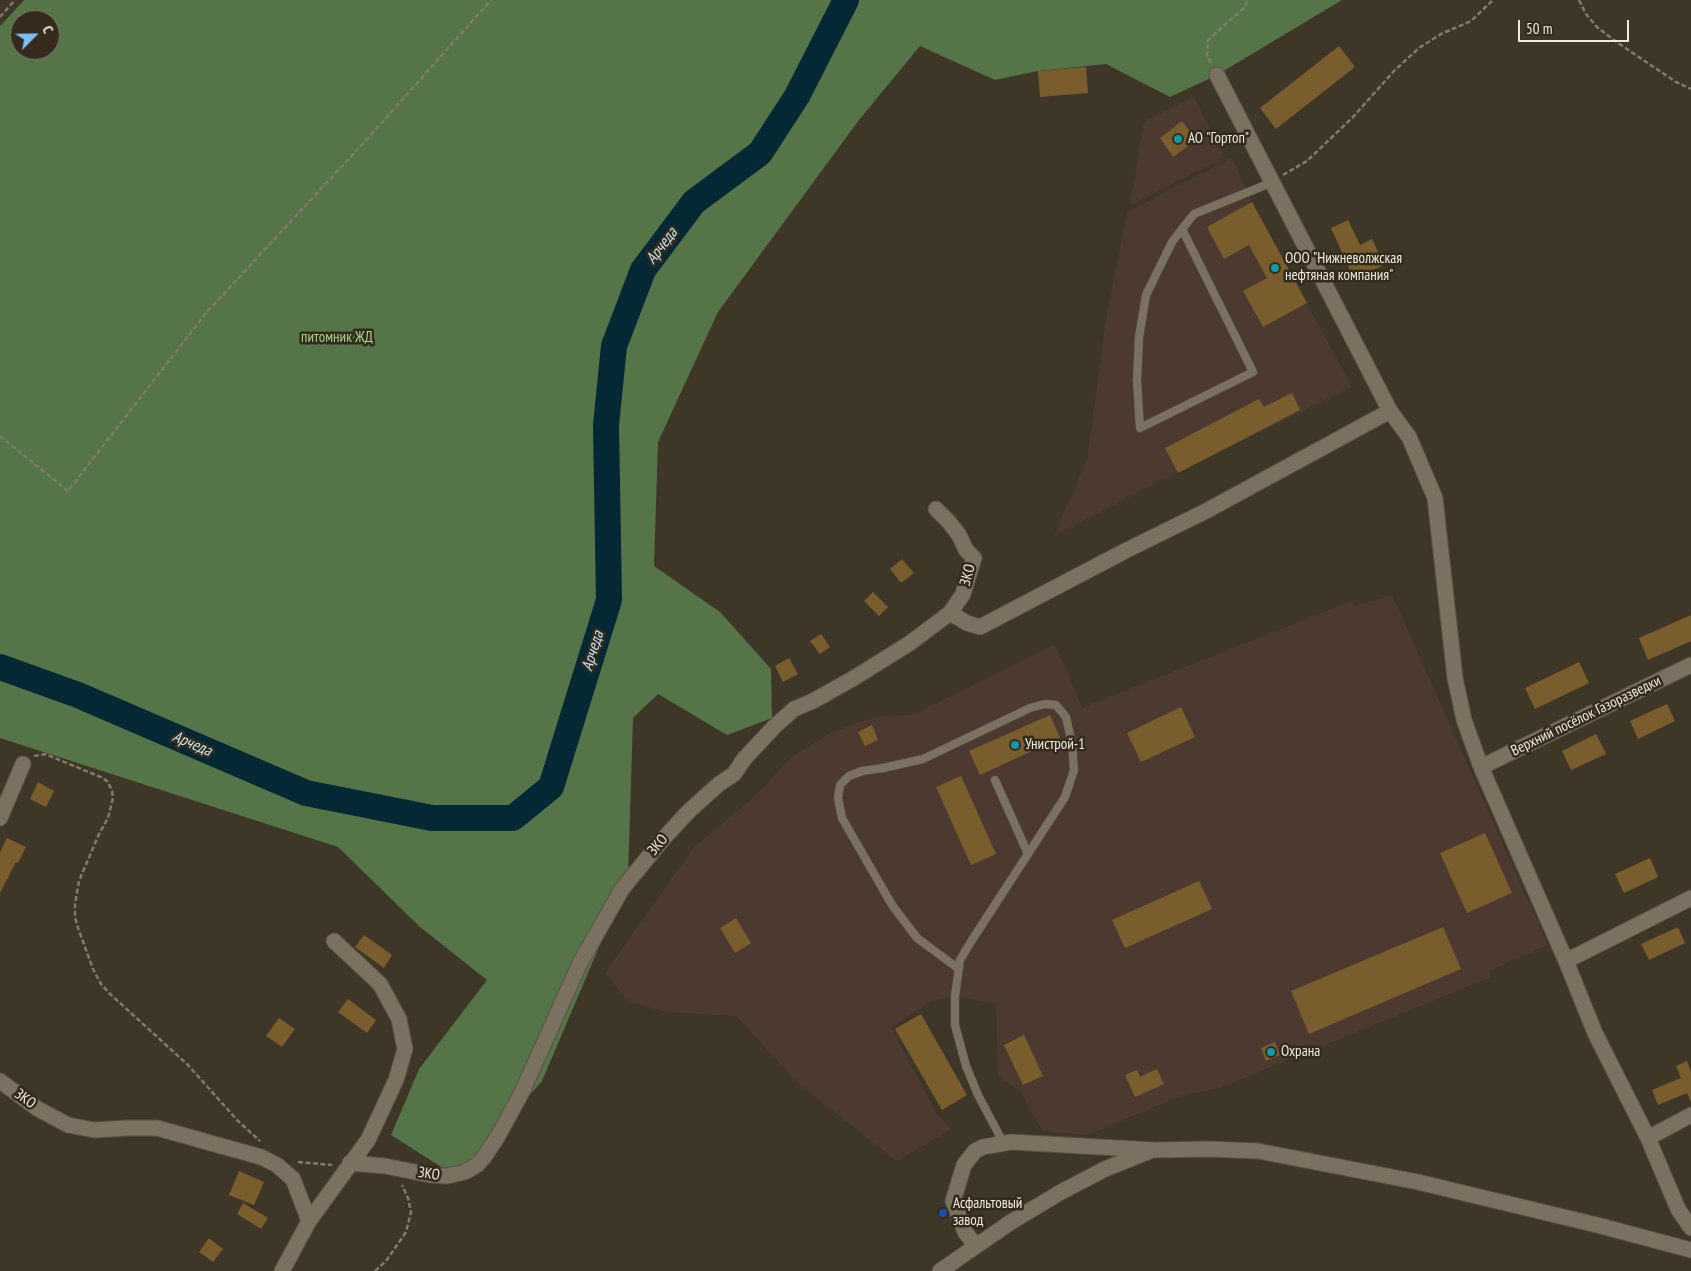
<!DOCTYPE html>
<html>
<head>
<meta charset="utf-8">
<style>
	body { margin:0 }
	#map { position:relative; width:1691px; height:1271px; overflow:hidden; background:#3e3627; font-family:"PT Sans Narrow",sans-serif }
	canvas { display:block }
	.north { position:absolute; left:10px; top:10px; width:50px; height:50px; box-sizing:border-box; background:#342b1d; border:1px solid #7f776b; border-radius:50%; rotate:67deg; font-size:14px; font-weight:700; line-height:20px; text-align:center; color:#efe9e0 }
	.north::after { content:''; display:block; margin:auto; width:18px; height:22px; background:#80bdfa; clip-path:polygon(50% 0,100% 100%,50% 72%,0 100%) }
	.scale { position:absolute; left:1518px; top:20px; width:111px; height:22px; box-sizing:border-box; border:2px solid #efe9e0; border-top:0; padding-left:6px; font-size:15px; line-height:18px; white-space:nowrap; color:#efe9e0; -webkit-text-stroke:4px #342b1d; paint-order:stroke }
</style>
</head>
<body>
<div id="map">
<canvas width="1691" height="1271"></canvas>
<div class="north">С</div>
<div class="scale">50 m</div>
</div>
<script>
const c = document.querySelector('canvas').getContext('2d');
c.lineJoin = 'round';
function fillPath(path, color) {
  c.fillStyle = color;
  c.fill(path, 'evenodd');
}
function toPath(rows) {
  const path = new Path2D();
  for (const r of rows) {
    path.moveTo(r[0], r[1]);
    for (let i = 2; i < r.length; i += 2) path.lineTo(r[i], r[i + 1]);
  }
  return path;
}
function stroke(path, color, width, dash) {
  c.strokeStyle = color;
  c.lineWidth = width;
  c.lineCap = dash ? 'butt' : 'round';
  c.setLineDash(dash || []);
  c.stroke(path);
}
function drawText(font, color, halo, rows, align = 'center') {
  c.font = font + ' "PT Sans Narrow",sans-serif';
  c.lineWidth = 5;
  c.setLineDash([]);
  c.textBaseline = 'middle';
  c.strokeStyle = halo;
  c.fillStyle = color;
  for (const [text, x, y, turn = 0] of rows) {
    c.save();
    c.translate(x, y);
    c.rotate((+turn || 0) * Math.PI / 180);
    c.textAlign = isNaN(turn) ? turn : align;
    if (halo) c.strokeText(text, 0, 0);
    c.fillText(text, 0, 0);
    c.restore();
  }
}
const industrial = toPath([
	[1194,97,1224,157,1130,206,1144,122],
	[1232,158,1252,202,1352,387,1140,491,1053,537,1087,459,1107,312,1127,212],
	[1392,595,1548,945,1489,971,1491,977,1220,1088,1180,1096,1088,1135,1042,1131,1021,1092,998,1075,996,1004,955,996,932,1001,891,1027,937,1114,952,1129,897,1161,800,1085,736,1016,666,1012,628,1001,605,973,693,848,754,797,791,758,830,733,877,716,912,715,1055,644,1082,708,1351,601,1356,606]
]);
const forest = toPath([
	[24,0,1342,0,1217,75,1170,97,1106,64,1038,71,995,80,920,46,859,120,718,312,658,442,654,566,720,612,771,669,772,718,727,735,658,694,633,718,628,879,542,1081,457,1177,391,1135,419,1069,487,980,420,927,338,847,0,738,0,26],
	[20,20,50,20,50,50,20,50]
]);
const river = toPath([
	[0,667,78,695,306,793,432,818,513,818,551,787,609,600,606,425,614,346,643,270,694,202,760,153,797,96,846,0]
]);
const building = toPath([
	[1339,46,1355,67,1276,129,1260,108],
	[1086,67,1088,93,1040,97,1038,71],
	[1182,121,1196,140,1173,157,1160,138],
	[1252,202,1307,303,1263,327,1243,291,1267,278,1249,245,1224,259,1207,227],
	[1348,220,1360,245,1372,239,1384,265,1354,279,1331,228],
	[1292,393,1300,410,1178,473,1165,448,1259,399,1264,407],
	[902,559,914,573,901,583,890,569],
	[873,592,888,607,879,616,864,601],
	[1691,615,1691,641,1648,660,1639,638],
	[821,634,830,647,820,654,810,641],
	[789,658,798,674,783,682,775,666],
	[1579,662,1589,683,1535,709,1525,688],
	[1667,704,1675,721,1638,739,1630,721],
	[1181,707,1195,737,1141,762,1127,733],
	[1050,715,1060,738,980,775,969,751],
	[872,725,878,740,865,746,858,732],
	[1596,734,1606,754,1571,770,1562,751],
	[961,776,996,854,971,865,936,787],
	[38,782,54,791,46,807,30,799],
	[1485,833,1512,893,1467,913,1440,853],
	[7,838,26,847,18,863,16,862,0,893,0,852],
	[1650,858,1658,877,1624,893,1615,874],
	[1199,881,1212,909,1125,948,1112,920],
	[736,918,751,943,735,953,720,928],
	[1443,927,1461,969,1309,1034,1291,991],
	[1678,927,1685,943,1649,960,1641,944],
	[364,935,392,955,384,968,355,947],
	[348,999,376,1020,367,1033,338,1012],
	[921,1014,967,1095,942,1110,895,1029],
	[279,1018,295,1029,282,1047,266,1036],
	[1024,1035,1043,1076,1023,1085,1004,1045],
	[1275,1042,1280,1055,1266,1061,1261,1048],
	[1687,1061,1691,1072,1691,1102,1687,1093,1658,1105,1652,1090,1681,1078,1676,1066],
	[1157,1069,1164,1084,1135,1097,1125,1075,1137,1070,1140,1077],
	[239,1171,264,1182,254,1205,229,1195],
	[243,1203,268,1218,261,1229,237,1214],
	[209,1238,223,1249,213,1262,199,1252]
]);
const path = toPath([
	[1579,0,1586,14,1597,27,1618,43,1676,82,1691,89],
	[0,17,15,0],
	[1211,63,1207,55,1208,40,1244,8,1248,0],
	[1283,175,1307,161,1353,117,1394,71,1419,48,1441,34,1471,21,1493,0],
	[0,436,68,491,206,313,369,137,491,0],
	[34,756,45,754,103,778,108,782,112,791,113,798,108,818,99,834,79,881,75,904,75,917,78,928,93,969,101,984,109,993,188,1065,238,1121,260,1141],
	[298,1162,332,1165],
	[375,1271,386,1261,406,1232,411,1212,408,1198,402,1185]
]);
const lane = toPath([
	[1182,229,1253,372,1140,428,1137,381,1139,337,1146,295,1172,242,1182,229,1194,214,1273,182],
	[995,780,1028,854],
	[959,969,917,938,892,905,842,818,838,798,840,785,849,776,862,771,883,768,923,759,1030,708,1045,704,1056,705,1066,717,1072,744,1074,770,1065,797,972,940,960,960,955,996,955,1025,966,1066,978,1095,1004,1144]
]);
const street = toPath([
	[1217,75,1390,411,1409,437,1435,498,1455,678,1464,720,1481,767,1566,961,1595,1033,1648,1138,1678,1209,1691,1228],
	[950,613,967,623,980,627,1127,550,1206,511,1390,411],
	[1481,767,1691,665],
	[0,818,23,764],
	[1566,961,1691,898],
	[0,1081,38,1109,68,1125,94,1130,128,1128,157,1128,261,1157,277,1165,293,1179,309,1221],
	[1648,1138,1691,1115],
	[350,1163,385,1166,430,1175,447,1176,465,1172,477,1165,484,1157,498,1136,522,1092,580,963,622,889,663,839,689,811,719,784,734,774,744,759,774,727,794,709,813,701,854,678,910,643,950,613,963,594,974,558,966,550,959,535,949,522,936,509],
	[976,1246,965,1232,953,1201,964,1165,975,1151,983,1147,1011,1142,1154,1150,1209,1149,1258,1151,1418,1182,1597,1225,1691,1250],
	[282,1271,309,1221,368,1140,396,1080,405,1049,399,1019,380,984,334,941],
	[940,1271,1011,1222,1061,1192,1105,1169,1150,1151]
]);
const markers = [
	[1178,139,5,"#0f9aa8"],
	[1275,268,5,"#0f9aa8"],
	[1015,745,5,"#0f9aa8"],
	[1271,1052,5,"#0f9aa8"],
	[943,1213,5,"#1a4fb4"]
];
const poiNames = [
	["АО \"Гортоп\"",1188,139],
	["ООО \"Нижневолжская",1285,259],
	["нефтяная компания\"",1285,276],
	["Унистрой-1",1025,745],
	["Охрана",1281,1052],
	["Асфальтовый",953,1204],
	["завод",953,1221]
];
const parkNames = [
	["питомник ЖД",337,338]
];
const streetNames = [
	["ЗКО",968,575,-75],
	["Верхний посёлок Газоразведки",1586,716,-26],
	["ЗКО",658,845,-50],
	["ЗКО",25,1099,36],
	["ЗКО",429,1174,8]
];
const waterNames = [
	["Арчеда",662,246,-53],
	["Арчеда",593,651,-73],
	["Арчеда",192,744,23]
];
fillPath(industrial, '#4c3a31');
fillPath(forest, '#557447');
stroke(river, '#052835', 26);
fillPath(building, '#7a5d2c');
stroke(lane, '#5a5245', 9);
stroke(street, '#5a5245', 17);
stroke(path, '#817a6d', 2.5, [5, 2.5]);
stroke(lane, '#7b7161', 8);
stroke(street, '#7b7161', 15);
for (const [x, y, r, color] of markers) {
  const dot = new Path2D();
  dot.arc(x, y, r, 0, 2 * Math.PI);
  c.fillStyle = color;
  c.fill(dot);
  stroke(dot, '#342b1d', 2);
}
drawText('15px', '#efe9e0', '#342b1d', poiNames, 'left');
drawText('15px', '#a6d691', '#342b1d', parkNames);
drawText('15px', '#efe9e0', '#342b1d', streetNames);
drawText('italic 16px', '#c1e4f4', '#342b1d', waterNames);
</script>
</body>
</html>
